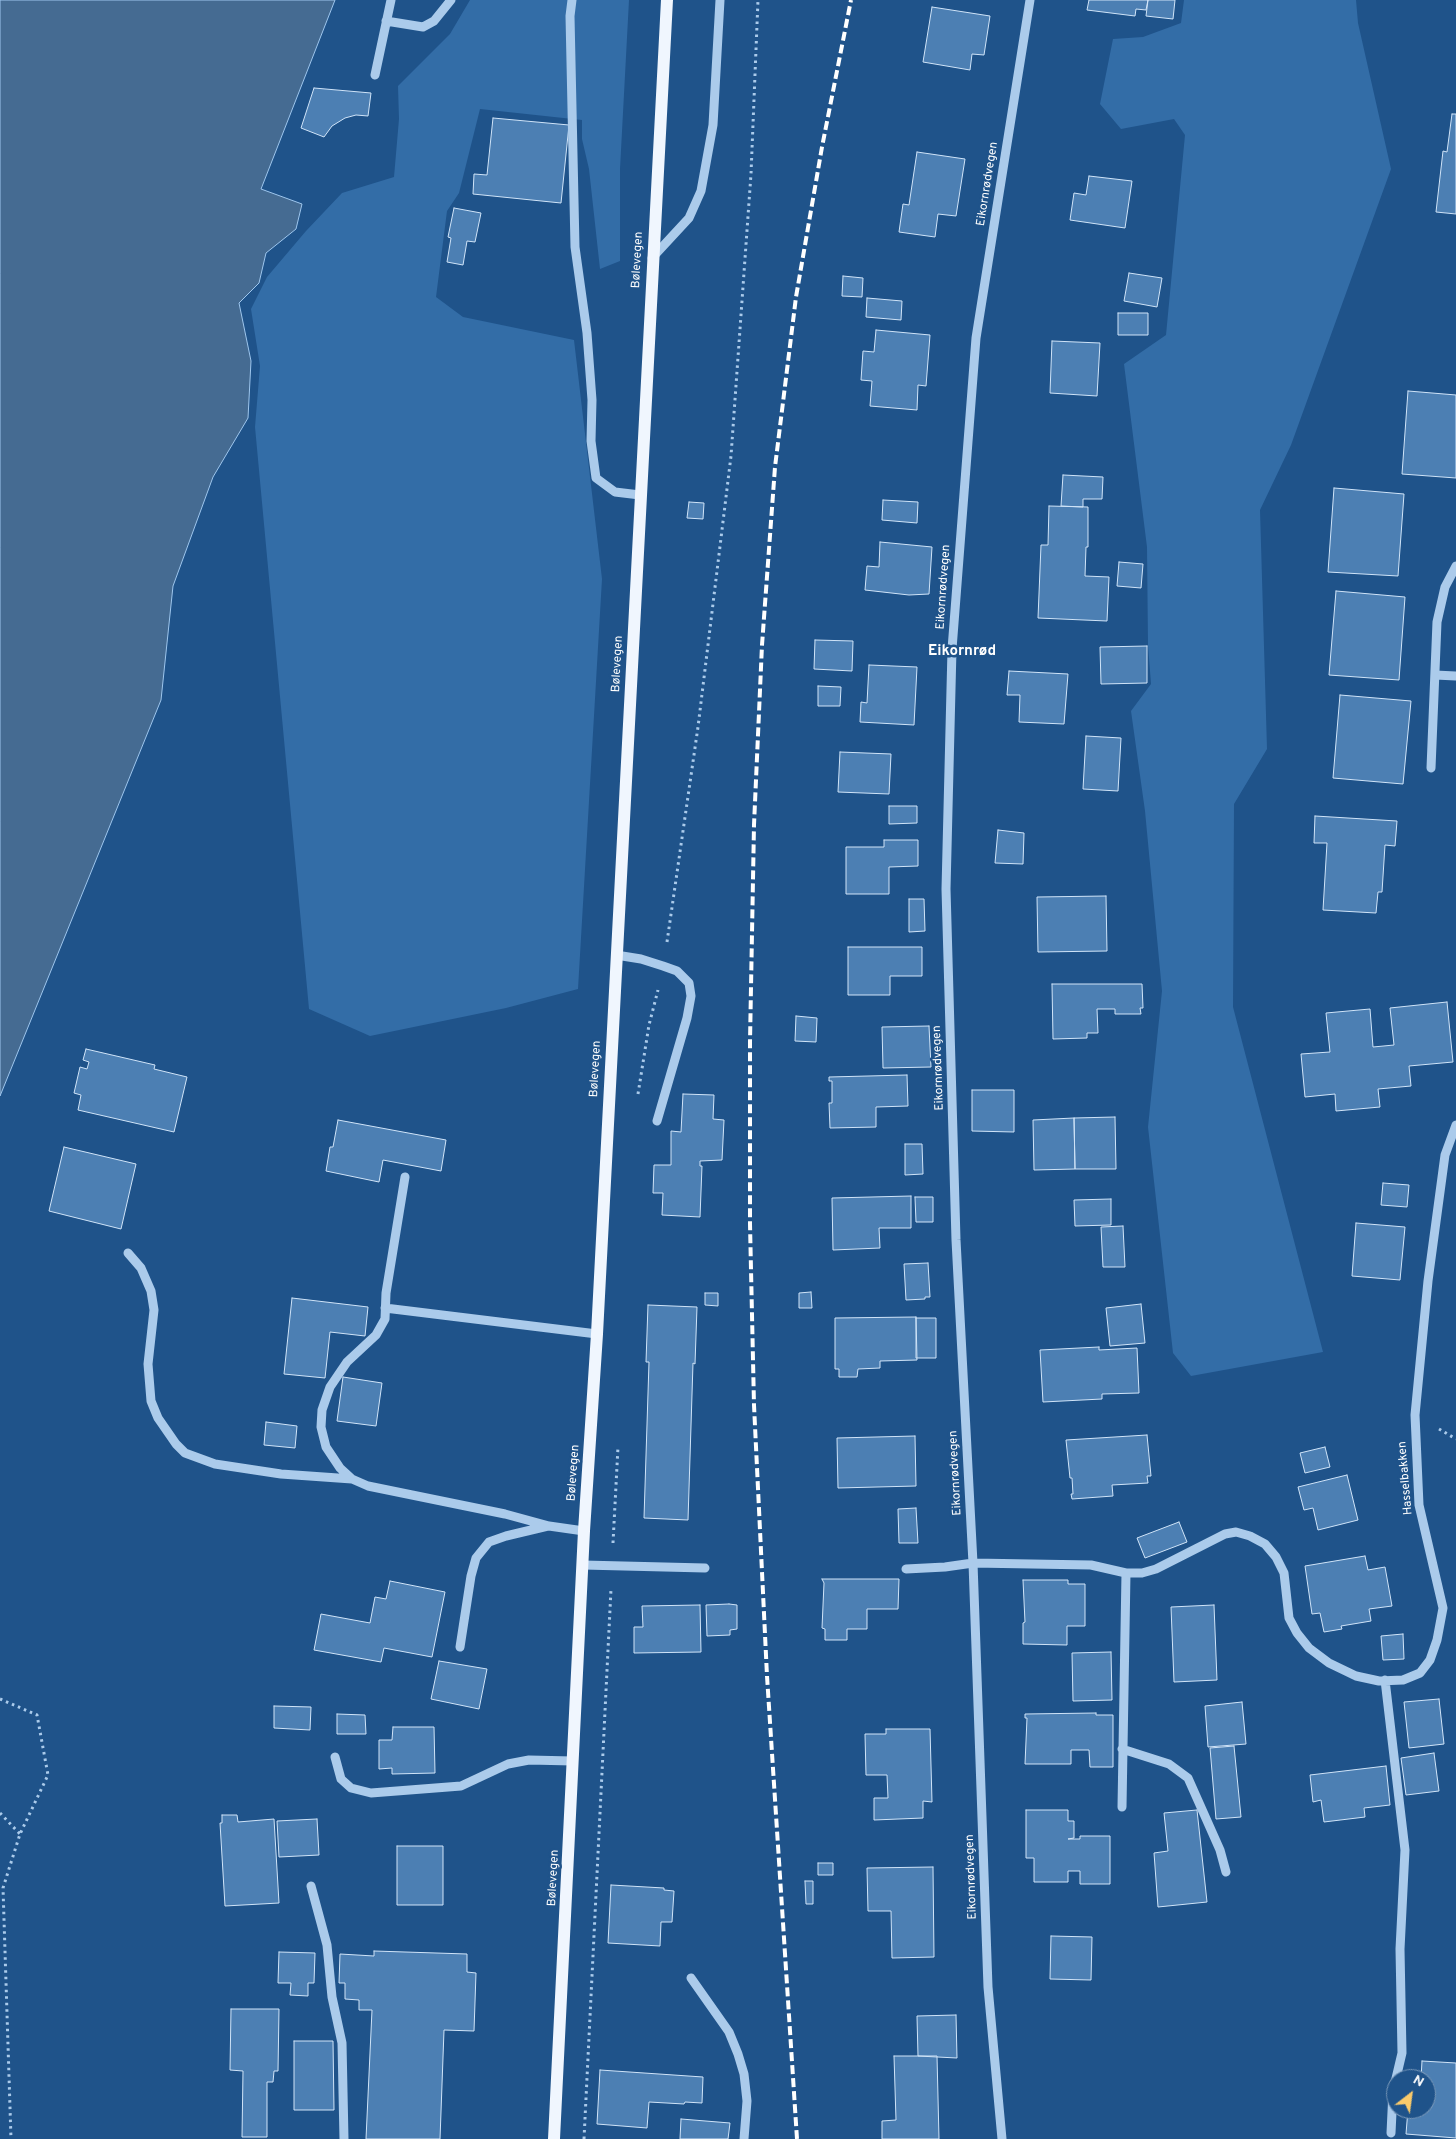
<!DOCTYPE html>
<html>
<head>
<meta charset="utf-8">
<style>
	body { margin:0 }
	#map { position:relative; width:1456px; height:2139px; overflow:hidden; background:#1f538a; font-family:Overpass,sans-serif }
	canvas { display:block }
	.north { position:absolute; left:1386px; top:2069px; width:50px; height:50px; box-sizing:border-box; background:#1f538a; border:1px solid #7998b9; border-radius:50%; rotate:30deg; font-size:14px; font-weight:700; line-height:20px; text-align:center; color:#fff }
	.north::after { content:''; display:block; margin:auto; width:18px; height:22px; background:#f9ca6b; clip-path:polygon(50% 0,100% 100%,50% 72%,0 100%) }
</style>
</head>
<body>
<div id="map">
<canvas width="1456" height="2139"></canvas>
<div class="north">N</div>
</div>
<script>
const c = document.querySelector('canvas').getContext('2d');
c.lineJoin = 'round';
function fillPath(path, color) {
  c.fillStyle = color;
  c.fill(path, 'evenodd');
}
function toPath(rows) {
  const path = new Path2D();
  for (const r of rows) {
    path.moveTo(r[0], r[1]);
    for (let i = 2; i < r.length; i += 2) path.lineTo(r[i], r[i + 1]);
  }
  return path;
}
function stroke(path, color, width, dash) {
  c.strokeStyle = color;
  c.lineWidth = width;
  c.lineCap = dash ? 'butt' : 'round';
  c.setLineDash(dash || []);
  c.stroke(path);
}
function drawText(font, color, halo, rows, align = 'center') {
  c.font = font + ' Overpass,sans-serif';
  c.lineWidth = 5;
  c.setLineDash([]);
  c.textBaseline = 'middle';
  c.strokeStyle = halo;
  c.fillStyle = color;
  for (const [text, x, y, turn = 0] of rows) {
    c.save();
    c.translate(x, y);
    c.rotate((+turn || 0) * Math.PI / 180);
    c.textAlign = isNaN(turn) ? turn : align;
    if (halo) c.strokeText(text, 0, 0);
    c.fillText(text, 0, 0);
    c.restore();
  }
}
const green = toPath([
	[470,0,629,0,620,169,620,261,600,269,589,169,582,139,582,120,480,109,459,193,447,211,436,297,463,317,574,340,602,579,578,989,506,1008,370,1036,309,1009,255,427,260,366,251,309,267,277,306,231,342,193,394,177,399,119,398,86,450,34],
	[1184,0,1356,0,1358,23,1391,169,1291,445,1260,510,1267,749,1234,804,1233,1007,1323,1352,1191,1376,1173,1353,1148,1127,1162,991,1145,811,1131,711,1151,684,1148,645,1147,547,1124,364,1166,335,1185,135,1174,119,1121,129,1100,104,1113,39,1143,37,1181,23]
]);
const water = toPath([
	[0,0,335,0,261,189,302,204,296,229,266,253,259,283,239,303,251,361,248,418,213,477,173,586,161,700,0,1096,0,0]
]);
const building = toPath([
	[1089,0,1148,0,1146,10,1136,9,1135,16,1087,10,1089,0],
	[1148,0,1175,0,1173,19,1146,16,1148,0],
	[932,7,990,16,984,55,972,54,970,70,923,62,932,7],
	[314,88,371,93,368,116,356,115,345,118,332,126,324,137,301,128,314,88],
	[1452,114,1456,114,1456,214,1436,212,1443,151,1447,152,1452,114],
	[493,118,569,125,561,203,473,194,474,174,487,175,493,118],
	[917,152,965,159,956,216,938,214,935,237,899,232,903,204,909,205,917,152],
	[1089,176,1132,181,1125,228,1070,220,1074,193,1086,195,1089,176],
	[454,208,481,213,475,242,467,241,463,265,447,262,451,238,448,237,454,208],
	[1129,273,1162,278,1157,307,1124,301,1129,273],
	[843,276,863,278,862,297,842,296,843,276],
	[867,298,902,301,901,320,866,317,867,298],
	[1118,313,1148,313,1148,335,1118,335,1118,313],
	[876,330,930,335,926,386,918,385,917,410,870,406,872,381,861,380,863,351,874,352,876,330],
	[1052,341,1100,343,1097,396,1050,393,1052,341],
	[1408,391,1456,395,1456,478,1402,474,1408,391],
	[1063,475,1103,477,1102,499,1083,499,1083,507,1061,506,1063,475],
	[1334,488,1404,494,1398,576,1328,572,1334,488],
	[883,500,918,502,917,523,882,520,883,500],
	[689,502,704,503,703,519,687,518,689,502],
	[1049,506,1088,507,1088,547,1086,547,1085,576,1109,577,1107,621,1038,618,1041,545,1048,545,1049,506],
	[880,542,932,547,929,594,909,595,865,590,867,566,879,567,880,542],
	[1119,562,1143,564,1141,588,1117,586,1119,562],
	[1336,591,1405,597,1399,680,1329,675,1336,591],
	[815,640,853,641,852,671,814,669,815,640],
	[1147,646,1147,683,1101,684,1100,647,1147,646],
	[869,665,917,667,914,725,860,722,861,702,867,703,869,665],
	[1009,671,1068,674,1064,724,1019,722,1020,695,1007,695,1009,671],
	[818,686,841,687,840,706,818,706,818,686],
	[1340,695,1411,701,1403,784,1333,778,1340,695],
	[1086,736,1121,738,1118,791,1083,789,1086,736],
	[840,752,891,754,889,794,838,792,840,752],
	[889,806,917,806,917,823,889,824,889,806],
	[1315,816,1397,821,1395,846,1385,845,1382,892,1378,892,1376,913,1323,910,1327,843,1314,843,1315,816],
	[998,830,1024,833,1023,864,995,863,998,830],
	[884,840,918,840,918,866,889,867,889,894,846,894,846,847,884,847,884,840],
	[1106,896,1107,951,1038,952,1037,897,1106,896],
	[909,899,924,899,925,931,909,932,909,899],
	[848,947,922,947,922,976,890,976,890,995,848,995,848,947],
	[1052,984,1142,984,1143,1008,1140,1008,1141,1014,1115,1014,1115,1009,1097,1009,1098,1033,1087,1033,1087,1038,1053,1039,1052,984],
	[1447,1002,1453,1062,1409,1066,1411,1086,1378,1089,1380,1107,1336,1111,1335,1094,1305,1097,1301,1054,1330,1052,1326,1013,1370,1009,1373,1047,1394,1045,1390,1008,1447,1002],
	[796,1016,817,1018,816,1042,795,1041,796,1016],
	[929,1026,931,1067,883,1068,882,1027,929,1026],
	[86,1049,155,1065,154,1069,187,1077,174,1132,78,1110,81,1095,74,1093,80,1067,87,1069,89,1062,83,1060,86,1049],
	[907,1075,908,1106,876,1107,876,1127,830,1128,829,1103,832,1103,832,1081,829,1081,829,1077,907,1075],
	[972,1090,1014,1090,1014,1132,972,1131,972,1090],
	[683,1094,714,1095,713,1119,724,1120,722,1160,700,1161,700,1166,702,1166,700,1217,662,1215,663,1193,653,1193,654,1165,671,1165,671,1131,681,1132,683,1094],
	[1115,1117,1116,1169,1075,1169,1074,1118,1115,1117],
	[1074,1118,1075,1169,1034,1170,1033,1120,1074,1118],
	[338,1120,446,1140,441,1171,383,1160,379,1182,326,1171,330,1147,333,1147,338,1120],
	[905,1144,922,1144,923,1174,905,1175,905,1144],
	[64,1147,136,1164,121,1229,49,1211,64,1147],
	[1383,1183,1409,1185,1407,1207,1381,1205,1383,1183],
	[911,1196,911,1228,879,1228,880,1248,833,1250,832,1198,911,1196],
	[915,1197,933,1197,933,1222,916,1222,915,1197],
	[1111,1199,1111,1225,1075,1226,1074,1200,1111,1199],
	[1356,1223,1405,1227,1400,1280,1352,1276,1356,1223],
	[1123,1226,1125,1267,1103,1267,1101,1227,1123,1226],
	[928,1263,930,1297,925,1297,925,1299,906,1300,904,1264,928,1263],
	[811,1292,812,1308,799,1308,799,1293,811,1292],
	[705,1293,718,1293,718,1306,705,1305,705,1293],
	[292,1298,368,1307,365,1336,330,1332,325,1378,284,1374,292,1298],
	[1141,1304,1145,1343,1110,1346,1106,1308,1141,1304],
	[648,1305,697,1307,695,1364,693,1363,688,1520,644,1518,649,1362,646,1362,648,1305],
	[916,1317,917,1360,880,1361,880,1368,858,1369,857,1377,839,1377,839,1369,835,1369,835,1318,916,1317],
	[916,1318,936,1318,936,1358,916,1358,916,1318],
	[1099,1347,1099,1350,1137,1348,1139,1393,1102,1394,1102,1399,1043,1402,1040,1350,1099,1347],
	[343,1377,382,1383,376,1426,337,1421,343,1377],
	[266,1422,297,1426,295,1448,264,1445,266,1422],
	[1147,1435,1151,1476,1147,1476,1148,1483,1112,1485,1113,1496,1072,1499,1071,1494,1073,1494,1072,1478,1070,1478,1066,1440,1147,1435],
	[915,1436,916,1486,838,1488,837,1438,915,1436],
	[1325,1447,1330,1467,1305,1473,1300,1453,1325,1447],
	[1347,1475,1358,1520,1318,1530,1313,1508,1304,1510,1298,1487,1347,1475],
	[916,1508,918,1543,899,1543,898,1509,916,1508],
	[1179,1522,1187,1542,1145,1558,1137,1538,1179,1522],
	[1365,1556,1368,1570,1385,1567,1392,1606,1369,1609,1371,1621,1341,1626,1342,1629,1324,1632,1320,1613,1312,1614,1305,1566,1365,1556],
	[822,1579,899,1579,898,1609,867,1609,867,1629,847,1629,847,1640,825,1640,825,1629,822,1628,824,1583,822,1579],
	[1023,1580,1068,1580,1068,1584,1085,1584,1085,1626,1067,1626,1067,1645,1023,1644,1023,1623,1025,1622,1023,1580],
	[390,1581,445,1592,432,1657,384,1648,381,1662,314,1650,321,1614,370,1623,375,1597,386,1599,390,1581],
	[729,1604,737,1605,737,1629,730,1630,730,1635,707,1636,706,1605,729,1604],
	[700,1605,701,1652,634,1653,634,1627,643,1627,642,1606,700,1605],
	[1214,1605,1217,1680,1174,1682,1171,1607,1214,1605],
	[1403,1634,1404,1659,1383,1660,1381,1636,1403,1634],
	[1111,1652,1112,1700,1073,1701,1072,1653,1111,1652],
	[439,1661,487,1669,479,1709,431,1699,439,1661],
	[1439,1699,1444,1744,1409,1748,1404,1702,1439,1699],
	[1242,1702,1246,1744,1208,1747,1205,1706,1242,1702],
	[274,1706,311,1707,310,1730,274,1728,274,1706],
	[1096,1713,1096,1715,1113,1715,1113,1767,1090,1767,1089,1750,1071,1750,1071,1764,1025,1764,1027,1718,1025,1718,1025,1714,1096,1713],
	[337,1714,365,1715,366,1734,337,1734,337,1714],
	[393,1727,434,1727,435,1773,392,1774,392,1768,379,1769,379,1740,392,1740,393,1727],
	[886,1729,930,1729,932,1802,923,1801,923,1818,874,1820,874,1798,888,1798,887,1775,866,1775,865,1734,886,1734,886,1729],
	[1234,1746,1241,1817,1216,1819,1210,1748,1234,1746],
	[1434,1753,1439,1791,1406,1795,1401,1758,1434,1753],
	[1386,1766,1390,1805,1364,1808,1365,1817,1324,1822,1321,1800,1313,1802,1310,1775,1386,1766],
	[1026,1810,1068,1810,1068,1821,1074,1821,1074,1838,1068,1839,1080,1839,1080,1836,1110,1836,1110,1884,1080,1884,1080,1871,1068,1871,1068,1882,1034,1882,1034,1858,1026,1858,1026,1810],
	[1197,1810,1207,1902,1158,1907,1154,1853,1168,1851,1164,1813,1197,1810],
	[222,1815,237,1815,238,1822,274,1819,279,1903,225,1906,220,1823,222,1823,222,1815],
	[317,1819,319,1855,279,1857,277,1821,317,1819],
	[397,1846,443,1846,443,1905,397,1905,397,1846],
	[818,1863,833,1863,833,1875,818,1875,818,1863],
	[933,1867,934,1957,892,1958,891,1911,868,1911,867,1868,933,1867],
	[805,1881,813,1881,813,1904,806,1904,805,1881],
	[611,1885,664,1888,664,1890,674,1891,672,1922,661,1922,660,1946,608,1943,611,1885],
	[1051,1936,1092,1937,1091,1980,1050,1979,1051,1936],
	[374,1951,467,1954,467,1972,476,1973,474,2031,444,2030,440,2139,366,2139,372,2010,359,2010,359,2000,345,1999,345,1983,339,1983,340,1954,374,1956,374,1951],
	[279,1952,315,1953,314,1983,308,1983,308,1996,290,1995,291,1983,278,1983,279,1952],
	[231,2009,279,2009,278,2071,274,2071,273,2082,267,2082,267,2137,242,2137,243,2071,230,2070,231,2009],
	[956,2015,957,2058,918,2056,917,2016,956,2015],
	[294,2041,333,2041,334,2110,294,2110,294,2041],
	[894,2056,937,2056,939,2139,882,2139,882,2121,896,2120,894,2056],
	[1422,2061,1456,2063,1456,2138,1406,2134,1408,2109,1426,2109,1426,2079,1421,2079,1422,2061],
	[600,2070,703,2077,702,2103,685,2102,684,2104,649,2102,647,2128,597,2124,600,2070],
	[681,2119,730,2123,728,2139,680,2139,681,2119]
]);
const path = toPath([
	[667,942,698,727,731,456,751,174,758,0],
	[638,1094,649,1025,658,990],
	[1439,1429,1456,1439],
	[613,1543,618,1447],
	[0,1699,37,1715,48,1775,20,1834,3,1888,11,2139],
	[0,1813,20,1834],
	[584,2139,611,1589]
]);
const minor = toPath([
	[572,0,570,16,575,247,587,333,592,400,591,441,596,478,615,492,640,495],
	[386,21,423,27,434,21,451,0],
	[375,75,391,0],
	[652,258,689,218,701,191,713,125,720,0],
	[1435,675,1456,676],
	[1431,768,1437,622,1445,587,1456,566],
	[616,955,641,959,663,966,677,971,689,983,691,996,687,1018,657,1121],
	[405,1177,386,1293,385,1319,376,1335,347,1362,330,1387,322,1410,321,1427,326,1447,340,1468,352,1479,368,1486,505,1514,549,1526,584,1531],
	[128,1253,141,1268,151,1291,154,1310,148,1364,151,1401,158,1418,176,1444,185,1453,215,1464,281,1474,352,1479],
	[385,1308,597,1334],
	[583,1565,705,1568],
	[906,1569,945,1567,973,1563,1091,1565,1126,1573,1142,1573,1156,1569,1225,1534,1236,1532,1250,1536,1265,1544,1276,1557,1284,1573,1289,1618,1297,1633,1309,1648,1329,1663,1356,1676,1379,1681,1403,1680,1420,1673,1430,1660,1437,1640,1443,1608,1419,1505,1415,1415,1428,1281,1445,1155,1456,1125],
	[460,1647,471,1576,476,1558,489,1542,506,1536,548,1526],
	[1385,1680,1405,1850,1400,1949,1402,2053,1393,2091,1391,2133],
	[1122,1749,1169,1764,1188,1778,1220,1850,1226,1872],
	[335,1757,341,1779,351,1788,371,1793,461,1786,508,1764,529,1760,573,1761],
	[1122,1807,1126,1573],
	[311,1886,327,1945,332,1997,342,2043,344,2139],
	[691,1978,729,2032,738,2054,744,2074,747,2101,744,2139],
	[1002,2139,988,1987,973,1563,956,1240,946,889,952,649,976,338,1030,0]
]);
const major = toPath([
	[554,2139,584,1531,597,1334,667,0]
]);
const rail = toPath([
	[797,2139,767,1676,754,1405,750,1224,750,1042,754,825,762,645,775,467,796,297,822,147,851,0]
]);
const streetNames = [
	["Eikornrødvegen",988,184,-81],
	["Bølevegen",638,260,-87],
	["Eikornrødvegen",944,587,-86],
	["Bølevegen",618,664,-87],
	["Eikornrødvegen",939,1068,-92],
	["Bølevegen",596,1069,-87],
	["Bølevegen",574,1473,-86],
	["Eikornrødvegen",956,1473,-93],
	["Hasselbakken",1406,1478,-95],
	["Eikornrødvegen",972,1877,-92],
	["Bølevegen",554,1878,-87]
];
const quarterNames = [
	["Eikornrød",962,652]
];
fillPath(green, '#336da7');
fillPath(water, '#456b92');
stroke(water, '#9ec6ed', 1);
fillPath(building, '#4c7fb3');
stroke(building, '#d0e4f8', 1);
stroke(path, '#abcbeb', 3, [2.5, 4]);
stroke(minor, '#abcbeb', 9);
stroke(major, '#f0f6fe', 12);
stroke(rail, '#fff', 4, [9, 4]);
drawText('12px', '#fff', '#1f538a', streetNames);
drawText('bold 15px', '#fff', '#1f538a', quarterNames);
</script>
</body>
</html>
